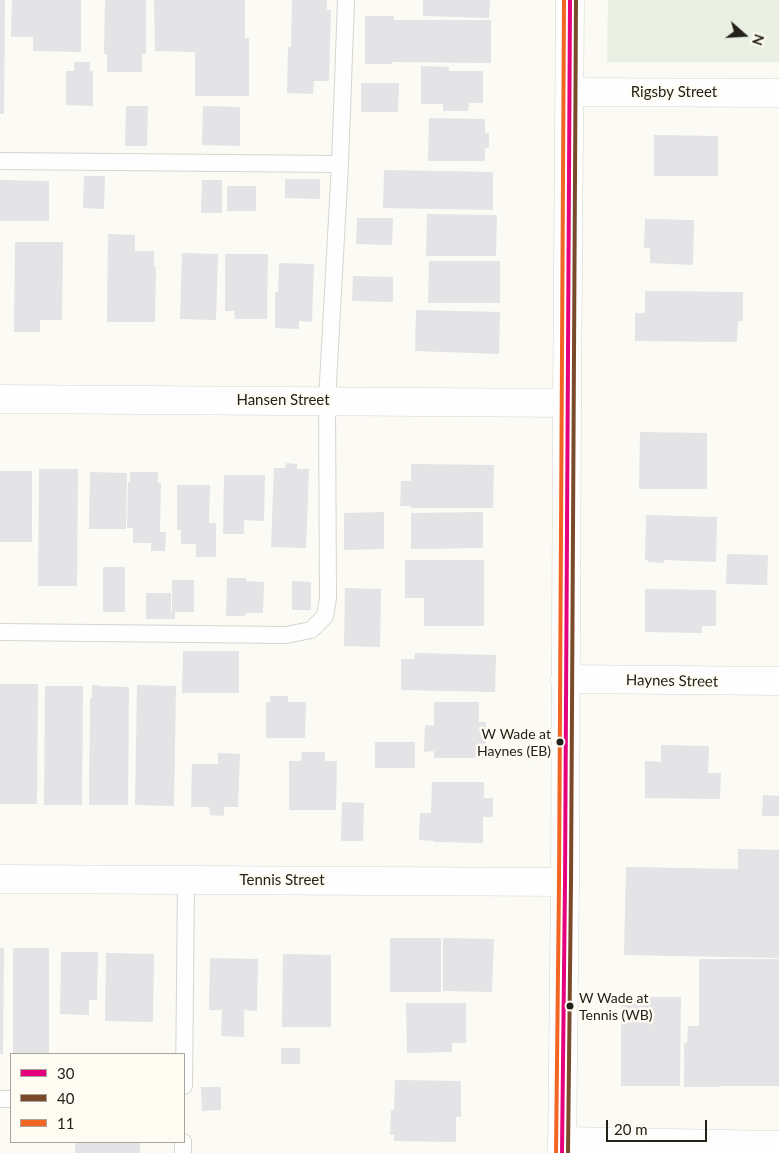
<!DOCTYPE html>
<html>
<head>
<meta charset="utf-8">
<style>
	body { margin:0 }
	#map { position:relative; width:779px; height:1153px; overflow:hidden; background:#fbfaf5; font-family:Lato,sans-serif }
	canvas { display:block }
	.legend { position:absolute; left:10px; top:1053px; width:175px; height:90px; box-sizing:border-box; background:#fefbf2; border:1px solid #a7a49b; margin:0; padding:6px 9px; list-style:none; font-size:15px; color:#242119 }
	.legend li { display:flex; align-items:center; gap:10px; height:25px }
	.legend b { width:25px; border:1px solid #a7a49b }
	.north { position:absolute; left:719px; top:10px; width:50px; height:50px; -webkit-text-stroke:4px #fefbf2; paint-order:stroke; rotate:109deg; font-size:14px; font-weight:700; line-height:20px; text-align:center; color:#242119 }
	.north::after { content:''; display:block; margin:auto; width:18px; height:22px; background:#242119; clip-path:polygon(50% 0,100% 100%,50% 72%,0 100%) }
	.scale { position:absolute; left:606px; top:1120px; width:101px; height:22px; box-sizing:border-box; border:2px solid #242119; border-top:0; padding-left:6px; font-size:15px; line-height:18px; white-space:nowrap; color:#242119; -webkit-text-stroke:4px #fefbf2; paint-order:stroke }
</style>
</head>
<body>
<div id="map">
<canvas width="779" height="1153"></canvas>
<ul class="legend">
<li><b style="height:6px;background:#e5007d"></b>30</li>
<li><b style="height:6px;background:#7a4b2a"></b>40</li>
<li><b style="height:6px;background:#f26522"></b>11</li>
</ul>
<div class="north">N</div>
<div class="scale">20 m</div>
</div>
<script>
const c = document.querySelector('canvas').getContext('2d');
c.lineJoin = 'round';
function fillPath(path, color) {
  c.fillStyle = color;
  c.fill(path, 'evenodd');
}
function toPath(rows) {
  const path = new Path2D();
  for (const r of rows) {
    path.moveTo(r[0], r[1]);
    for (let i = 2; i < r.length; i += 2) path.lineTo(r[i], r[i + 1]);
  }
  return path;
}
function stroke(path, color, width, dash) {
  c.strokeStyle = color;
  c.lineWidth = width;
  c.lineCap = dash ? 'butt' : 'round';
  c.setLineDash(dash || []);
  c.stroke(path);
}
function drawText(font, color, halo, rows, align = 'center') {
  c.font = font + ' Lato,sans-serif';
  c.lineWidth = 5;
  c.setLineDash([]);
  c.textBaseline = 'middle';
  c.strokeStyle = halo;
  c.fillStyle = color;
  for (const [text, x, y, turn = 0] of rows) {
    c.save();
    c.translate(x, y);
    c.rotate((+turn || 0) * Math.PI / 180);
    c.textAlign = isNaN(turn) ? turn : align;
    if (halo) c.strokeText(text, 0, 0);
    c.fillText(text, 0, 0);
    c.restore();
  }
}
const green = toPath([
	[608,0,779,0,779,62,607,62]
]);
const building = toPath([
	[0,0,5,0,4,114,0,114],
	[12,0,81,0,81,52,33,51,33,37,11,37],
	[105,0,146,0,146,54,142,54,142,72,107,72,107,54,104,54],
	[154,0,245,0,245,38,249,38,249,96,195,96,195,52,155,51],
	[292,0,327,0,327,10,331,10,329,81,314,81,313,94,287,93,288,47,291,47],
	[423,0,490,0,489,18,423,16],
	[365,16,394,16,394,20,491,20,491,63,392,62,392,64,365,64],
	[74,62,90,62,90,71,93,71,93,106,66,105,66,71,74,71],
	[421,66,449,67,449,71,483,71,483,103,469,103,468,111,443,111,443,104,421,104],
	[361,83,399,83,398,112,361,112],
	[126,106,148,106,147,146,125,146],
	[203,106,240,107,240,146,202,145],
	[429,118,485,119,485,133,489,133,489,148,485,148,485,161,428,161],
	[654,135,718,136,718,176,654,176],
	[384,170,493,172,493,210,383,208],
	[84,176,105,176,104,209,83,208],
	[285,179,320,179,320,199,285,198],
	[0,180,49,181,49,221,0,221],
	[202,180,222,180,222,213,201,213],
	[227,186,256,186,256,211,227,211],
	[427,214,497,215,496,256,426,256],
	[357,218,393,218,392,245,356,244],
	[645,219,694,220,693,265,650,263,650,248,644,248],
	[108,234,135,235,135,251,154,251,154,267,156,267,155,322,107,322],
	[15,242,63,242,62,320,40,320,40,332,14,332],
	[182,253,218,254,216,320,180,319],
	[225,254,268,254,267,319,235,319,234,311,225,311],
	[429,261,500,261,500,303,428,303],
	[279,263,314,264,312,322,299,321,299,329,275,328,275,292,278,292],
	[353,276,393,277,393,302,352,301],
	[645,291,743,292,743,321,738,321,737,342,635,341,635,313,645,313],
	[416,310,500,312,499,354,415,351],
	[640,432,707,433,707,489,639,489],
	[286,463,297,464,297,469,309,469,306,548,271,547,274,468,285,468],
	[411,464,494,465,493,508,411,508,411,506,400,506,401,481,411,481],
	[39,469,78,469,77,586,38,586],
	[0,471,32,471,32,542,0,542],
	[90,472,127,473,126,529,89,529],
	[130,472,158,472,158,483,161,483,160,532,166,532,165,551,151,551,151,543,133,543,133,528,127,528,128,482,130,482],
	[224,475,265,475,264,521,244,520,244,534,223,534],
	[177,485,210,485,209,523,216,523,216,557,196,557,196,544,181,544,181,530,177,530],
	[384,512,384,549,344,550,344,513],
	[483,512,483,548,411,549,411,513],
	[646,515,717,517,716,562,664,560,664,563,647,562,648,560,645,560],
	[727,554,768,555,767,585,726,584],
	[405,560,484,560,484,626,424,626,424,598,405,598],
	[103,567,125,567,125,612,103,612],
	[227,578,246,578,246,581,264,582,263,613,246,613,245,616,226,616],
	[172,580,194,580,194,612,175,612,175,619,146,619,146,593,171,593,171,613,172,613],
	[292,581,311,582,311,610,292,610],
	[345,588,381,589,380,647,344,646],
	[645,589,716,590,716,626,702,626,702,633,645,632],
	[183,651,239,651,239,693,182,693],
	[415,653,496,655,495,692,401,690,401,659,414,659],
	[0,684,38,684,37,804,0,804],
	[92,685,99,685,99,686,129,687,128,805,89,805,90,698,92,698],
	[137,685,176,686,174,806,135,805],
	[45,686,83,686,82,805,44,805],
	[270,696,288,696,288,702,306,702,305,738,266,738,266,702,270,702],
	[434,702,479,702,479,722,486,722,486,758,434,758,434,751,424,752,425,725,434,726],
	[375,742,415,742,415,768,375,768],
	[661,745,709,746,708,773,721,773,720,799,645,798,645,761,661,762],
	[302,752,325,752,325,761,337,761,336,810,289,810,289,761,301,761],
	[218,753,240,754,238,807,224,807,224,816,210,815,209,807,191,807,192,764,218,764],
	[432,782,484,782,484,798,493,798,493,817,483,817,483,843,434,842,434,841,419,840,420,813,431,813],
	[763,795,779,796,779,816,762,816],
	[342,802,364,803,363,841,341,841],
	[738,849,779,850,779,958,624,955,626,867,738,869],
	[390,938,441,938,441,992,390,992],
	[443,938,494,939,492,992,443,991],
	[0,948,4,948,3,1054,0,1054],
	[13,948,49,948,49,1054,13,1054],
	[61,952,98,952,97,1000,89,1000,89,1015,60,1014],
	[106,953,154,954,153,1022,105,1021],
	[283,954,331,955,331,1027,282,1027],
	[210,958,258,959,257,1011,244,1010,244,1037,221,1036,222,1010,209,1010],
	[699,959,779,959,779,1086,720,1086,720,1087,684,1087,684,1043,687,1043,688,1026,699,1026],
	[621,997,681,997,680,1086,621,1086],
	[406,1003,466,1003,466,1043,452,1043,452,1052,407,1053],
	[281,1048,300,1048,300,1064,281,1064],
	[395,1080,461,1081,461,1117,456,1117,456,1142,394,1141,394,1135,390,1135,391,1110,394,1110],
	[201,1087,221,1087,221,1110,202,1111],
	[75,1142,140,1142,140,1153,75,1153]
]);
const service = toPath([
	[0,161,340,164],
	[0,632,286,635,311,630,325,616,328,598,327,401,340,164,346,0],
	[184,1086,186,880],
	[0,1099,11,1099],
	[183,1153,183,1142]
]);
const minor = toPath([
	[570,92,779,93],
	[0,399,567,403],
	[565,679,779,681],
	[0,879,565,882],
	[562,1141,779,1145]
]);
const tertiary = toPath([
	[562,1153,565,882,567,403,570,0]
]);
const bus1 = toPath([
	[562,1153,565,882,570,0]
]);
const bus2 = toPath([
	[568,1153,571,882,576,0]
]);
const bus3 = toPath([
	[556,1153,559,882,564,0]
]);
const markers = [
	[560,742,4.5,"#242119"],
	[570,1006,4.5,"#242119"]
];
const busNames = [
	["W Wade at",551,734],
	["Haynes (EB)",551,751],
	["W Wade at",579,998,"left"],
	["Tennis (WB)",579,1015,"left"]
];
const streetNames = [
	["Rigsby Street",674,92],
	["Hansen Street",283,400],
	["Haynes Street",672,681,1],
	["Tennis Street",282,880]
];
fillPath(green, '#e9f0e3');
fillPath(building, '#e4e3e5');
stroke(service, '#d6d5ce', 18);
stroke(minor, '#d6d5ce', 29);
stroke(tertiary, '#d6d5ce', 29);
stroke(service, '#fefefe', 16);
stroke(minor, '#fefefe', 28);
stroke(tertiary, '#fefefe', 28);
stroke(bus1, '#e5007d', 4);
stroke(bus2, '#7a4b2a', 4);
stroke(bus3, '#f26522', 4);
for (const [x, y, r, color] of markers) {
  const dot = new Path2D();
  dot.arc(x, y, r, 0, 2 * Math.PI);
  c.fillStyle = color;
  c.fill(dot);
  stroke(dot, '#fefbf2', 2);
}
drawText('14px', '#242119', '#fefbf2', busNames, 'right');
drawText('15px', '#242119', '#fefbf2', streetNames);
</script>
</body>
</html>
